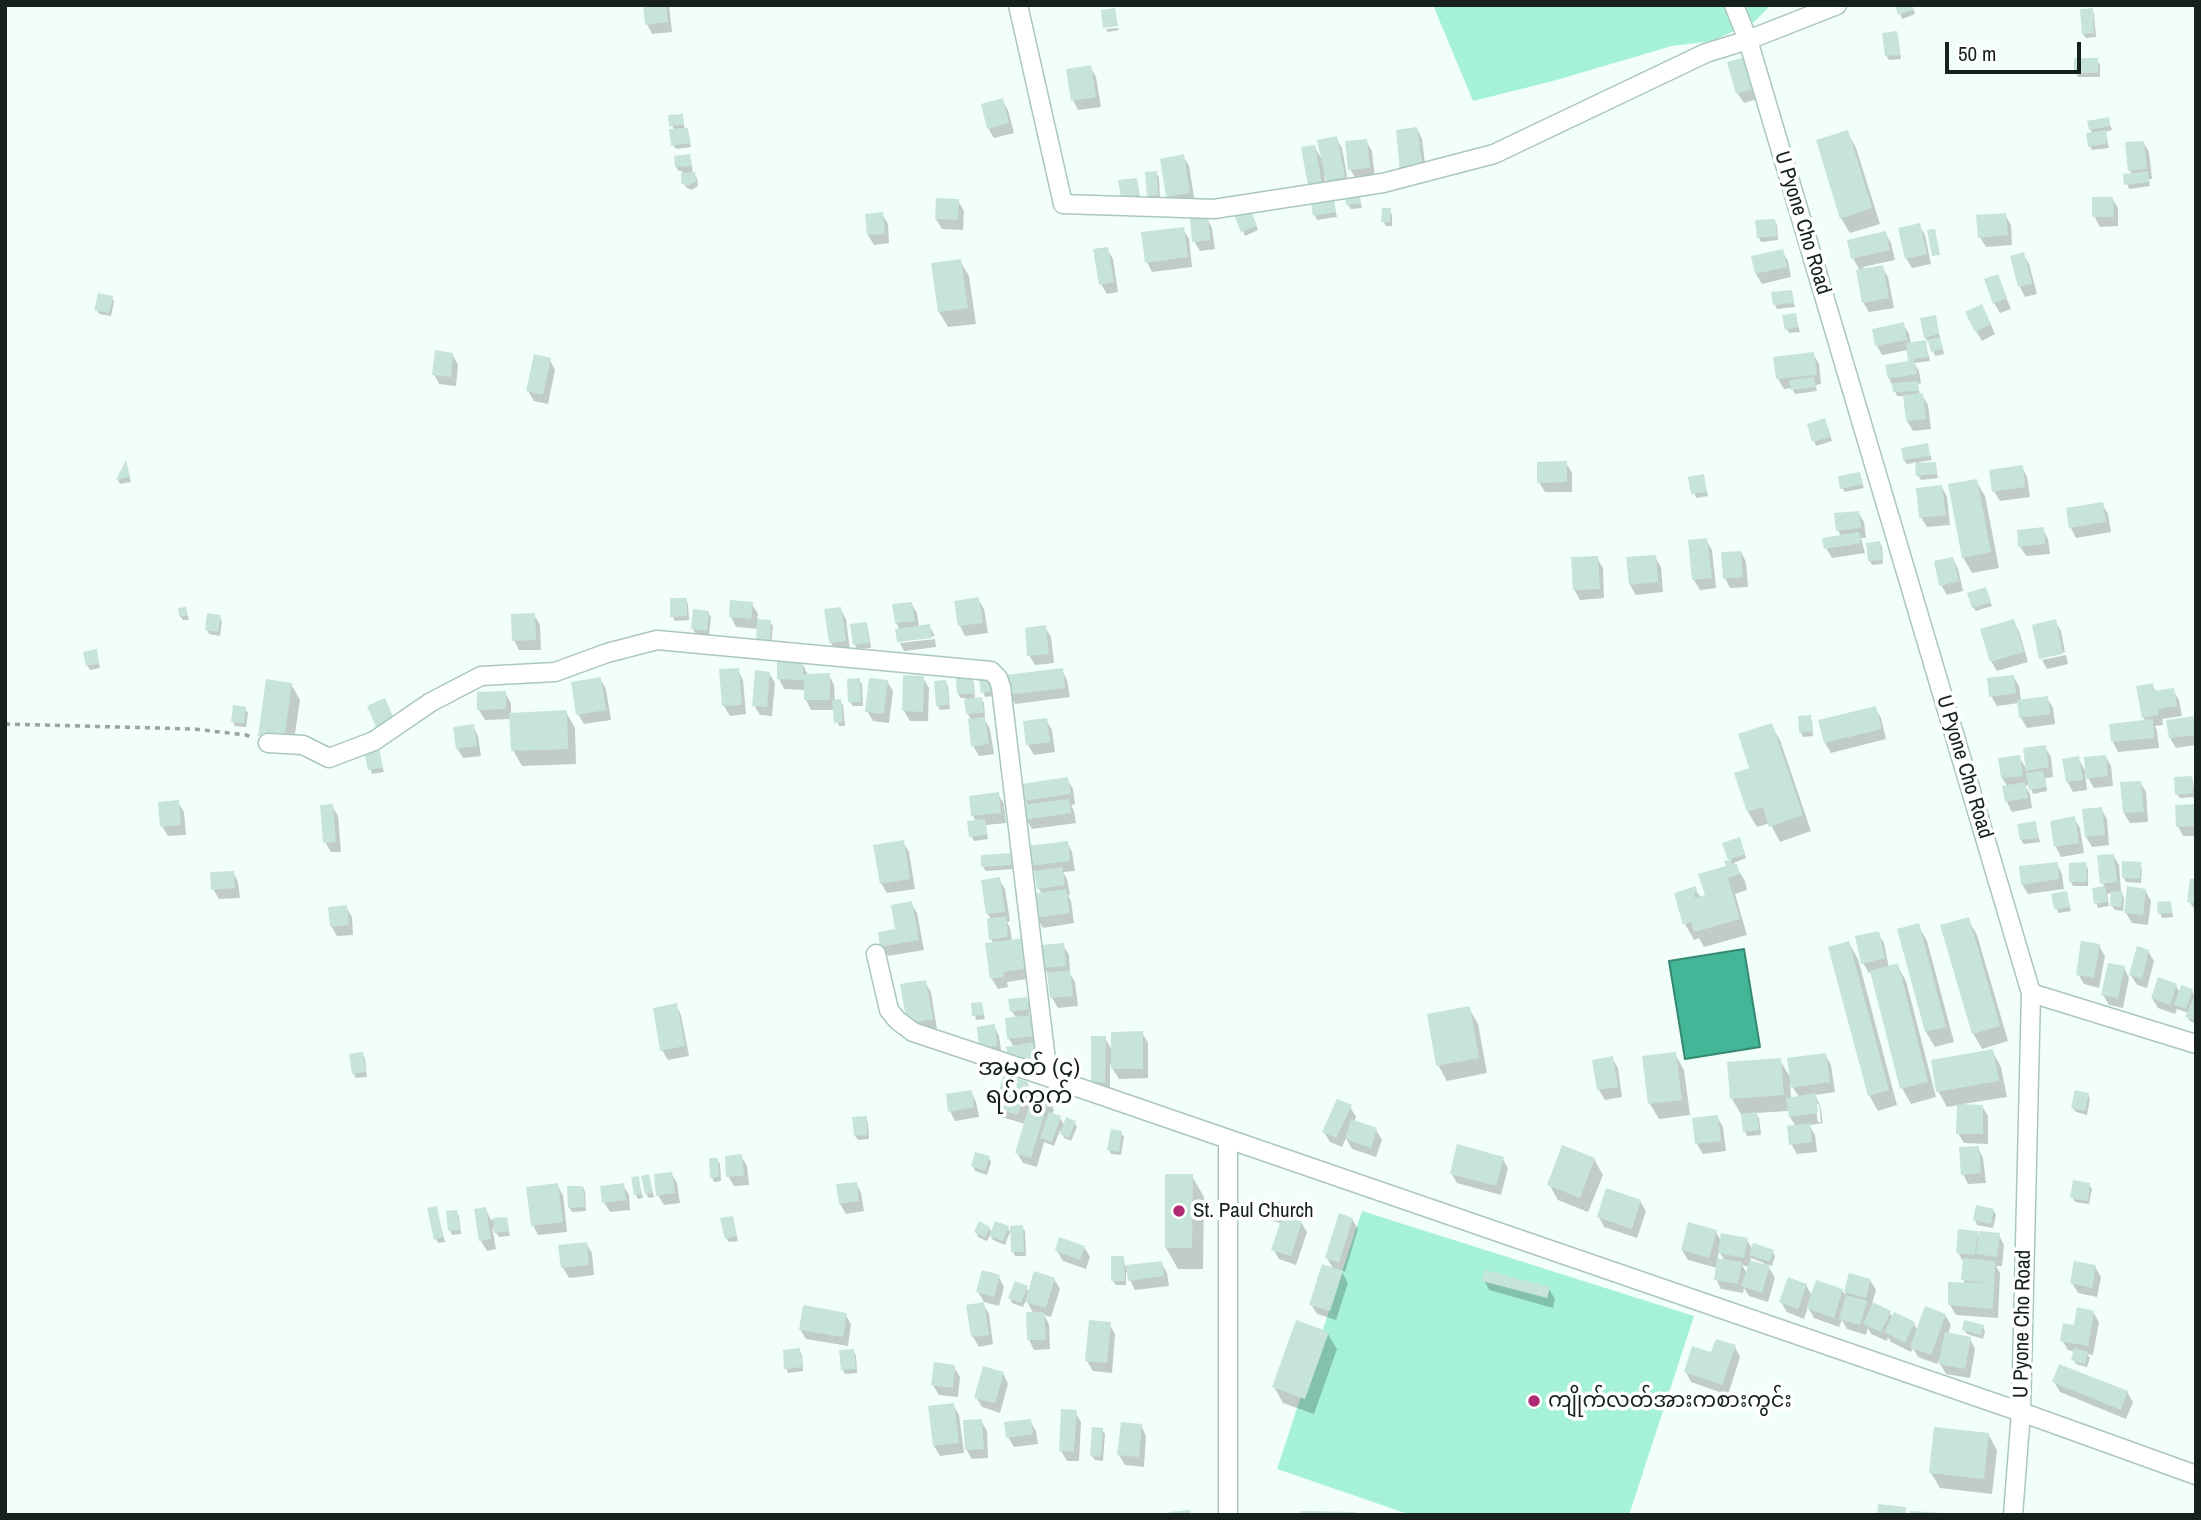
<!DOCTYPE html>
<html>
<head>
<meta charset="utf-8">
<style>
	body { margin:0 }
	#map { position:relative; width:2201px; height:1520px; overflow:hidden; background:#f2fefa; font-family:"Archivo Narrow",sans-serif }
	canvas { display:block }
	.frame { position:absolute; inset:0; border:7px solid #16211d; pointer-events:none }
	.scale { position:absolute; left:1945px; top:42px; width:136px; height:32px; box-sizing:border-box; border:4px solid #16211d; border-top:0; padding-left:9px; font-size:21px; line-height:24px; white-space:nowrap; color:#16211d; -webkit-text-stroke:5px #fff; paint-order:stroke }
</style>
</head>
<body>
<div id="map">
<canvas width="2201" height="1520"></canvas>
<div class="frame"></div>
<div class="scale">50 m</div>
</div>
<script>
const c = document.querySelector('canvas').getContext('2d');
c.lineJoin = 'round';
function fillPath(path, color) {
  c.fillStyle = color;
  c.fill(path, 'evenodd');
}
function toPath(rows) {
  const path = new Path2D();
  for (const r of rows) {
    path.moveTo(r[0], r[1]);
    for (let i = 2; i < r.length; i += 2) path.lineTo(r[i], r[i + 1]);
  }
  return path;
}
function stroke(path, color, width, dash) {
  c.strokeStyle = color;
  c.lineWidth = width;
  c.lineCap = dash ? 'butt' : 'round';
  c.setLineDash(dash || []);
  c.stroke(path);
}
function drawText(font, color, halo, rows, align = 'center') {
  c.font = font + ' "Archivo Narrow","Noto Sans Myanmar",sans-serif';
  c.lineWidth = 7;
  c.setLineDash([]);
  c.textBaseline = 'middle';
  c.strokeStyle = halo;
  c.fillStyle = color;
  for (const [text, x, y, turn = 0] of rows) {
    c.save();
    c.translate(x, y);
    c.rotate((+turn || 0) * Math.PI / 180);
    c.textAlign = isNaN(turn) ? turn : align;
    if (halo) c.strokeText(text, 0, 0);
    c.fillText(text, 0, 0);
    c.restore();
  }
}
const green = toPath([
	[1433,5,1771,5,1754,22,1712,41,1672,46,1553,81,1473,101],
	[1362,1211,1694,1316,1629,1515,1411,1515,1277,1469]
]);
const water = toPath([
	[1744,949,1760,1047,1685,1059,1669,961,1744,949]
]);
const shadow = toPath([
	[644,5,669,5,672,32,652,34,647,24],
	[1897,5,1912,5,1915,14,1902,19],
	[2092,10,2094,14,2096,37,2086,38,2083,34],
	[1118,28,1119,30,1108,32,1106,29],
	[1896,33,1898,37,1901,59,1889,60,1886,55],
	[1744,59,1758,99,1744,103,1738,94,1729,63],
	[2097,60,2100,65,2100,77,2078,77,2076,72],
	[1090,67,1096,77,1101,107,1078,110,1073,100],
	[1002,100,1008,110,1014,133,994,138,988,128],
	[682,116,685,130,689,135,691,147,676,149,673,145,674,131,670,117],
	[2108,119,2112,130,2105,132,2109,148,2092,150,2090,146,2093,134,2090,129],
	[1417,129,1422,139,1427,179,1408,181],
	[1847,132,1856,148,1880,224,1850,233,1841,218],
	[1336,138,1342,148,1349,187,1333,191,1324,174,1327,194,1315,195,1314,146,1323,161],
	[1366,141,1372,151,1375,178,1356,179,1350,169],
	[2143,142,2149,152,2152,179,2149,179,2150,186,2129,189,2125,176,2132,175,2130,170],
	[689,156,691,160,693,174,697,178,698,186,691,190,686,187,683,182,682,171,679,171,676,167,676,157],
	[1183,156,1189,166,1195,203,1173,206,1168,196],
	[1156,173,1159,177,1160,199,1151,200,1148,195],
	[1136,180,1138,184,1140,199,1122,197],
	[1359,195,1362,208,1351,209,1348,205],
	[2112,198,2118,208,2118,226,2100,227,2094,216],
	[958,201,964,211,963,230,942,229,936,219],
	[1333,201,1337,217,1317,220,1315,216],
	[1390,210,1392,215,1392,226,1386,226,1383,221],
	[882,214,888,224,889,243,874,245,868,235],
	[1252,215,1258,230,1245,236,1243,231],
	[2005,215,2011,225,2012,245,1986,247,1980,237],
	[1207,218,1212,228,1215,249,1200,251,1194,241],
	[1774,221,1777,225,1778,240,1761,242,1759,238],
	[1919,225,1925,235,1931,264,1912,268,1906,258],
	[1183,229,1189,239,1192,267,1152,272,1147,262],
	[1885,233,1891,243,1895,260,1863,267,1864,270,1882,267,1888,277,1894,308,1869,312,1863,302,1860,271,1853,258],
	[1107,249,1113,259,1118,292,1107,294,1101,284],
	[1782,251,1788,261,1791,277,1762,284,1756,274,1753,257],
	[2023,254,2029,264,2037,294,2025,297,2020,287,2012,257],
	[960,261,969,276,976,324,948,327,939,312,933,264],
	[1997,276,2011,309,2000,313,1994,303],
	[1791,292,1795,307,1777,309,1775,305],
	[112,298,114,302,111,316,99,314,96,309],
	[1795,315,1800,332,1789,333,1787,329],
	[1987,316,1995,334,1982,341,1976,331],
	[1935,317,1944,354,1935,356,1930,341,1925,342,1930,361,1914,363,1919,371,1921,383,1918,384,1920,396,1922,395,1928,405,1931,429,1913,431,1907,421,1905,396,1897,396,1889,378,1911,362,1908,350,1882,355,1877,346,1903,324,1909,334,1911,344,1928,341,1925,337],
	[452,354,458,365,456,386,439,384,434,374],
	[1813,354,1819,364,1821,384,1816,385,1817,391,1795,394,1792,388,1784,389,1778,379,1775,358],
	[550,360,555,370,548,404,534,401,528,391],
	[1827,425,1832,441,1816,446,1814,441],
	[1927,445,1932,460,1919,462,1919,465,1935,463,1938,478,1921,480,1918,475,1917,462,1907,464,1904,460],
	[1566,463,1572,473,1572,492,1545,492,1539,482],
	[126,464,131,482,120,484,118,480],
	[2022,467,2027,477,2030,497,2000,501,1994,491],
	[1859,474,1864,488,1845,492,1842,488],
	[1703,476,1708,496,1696,498,1690,478],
	[1976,481,1985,496,1999,568,1972,573,1963,557],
	[1942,487,1947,497,1950,525,1927,527,1921,517],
	[2102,504,2108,514,2111,532,2076,538,2071,528],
	[1858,512,1864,522,1866,538,1861,538,1865,553,1832,558,1826,548,1841,536,1838,530],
	[2043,529,2048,539,2050,554,2026,556,2020,546],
	[1706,540,1712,550,1716,588,1700,590,1694,580],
	[1880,543,1882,547,1883,564,1872,565,1870,561],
	[1741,552,1746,562,1748,587,1730,588,1725,578],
	[1655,557,1661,567,1663,592,1636,595,1630,585],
	[1597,558,1603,568,1604,598,1580,600,1574,589],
	[1953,559,1958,569,1963,591,1947,595,1941,585],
	[1987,594,1992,606,1976,611,1973,607],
	[978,599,984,609,988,633,965,636,960,626],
	[686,600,688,604,689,620,675,621,672,616],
	[911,603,917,613,919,628,929,626,935,636,900,640,900,643,935,639,936,647,904,651,899,641,900,630,896,623],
	[752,604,758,614,757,621,770,622,773,626,771,647,759,629,736,627,731,617],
	[840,608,846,619,850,651,837,653,831,643,826,610],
	[186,609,189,620,183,620,180,616],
	[708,613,711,617,709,635,695,633,693,629],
	[534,615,540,625,541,650,519,650,514,640],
	[219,616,222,621,220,636,209,634,207,630],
	[2055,621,2061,631,2065,652,2041,657,2041,660,2034,626],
	[2013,622,2019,631,2028,662,1997,671,1991,661],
	[866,624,868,628,871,648,857,649,855,645,852,625],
	[1045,627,1051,637,1054,663,1035,665,1029,655],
	[96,651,100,668,90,670,87,665],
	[2066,655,2068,664,2047,669,2042,660],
	[802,663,808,675,829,675,834,685,835,702,840,701,843,705,845,726,839,726,835,710,811,710,806,700,805,690,784,689,779,679],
	[738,670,743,680,746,714,730,716,724,706],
	[1062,670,1067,680,1070,697,1015,704,1009,694],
	[769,673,775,683,772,716,760,715,754,705],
	[2013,676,2019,686,2021,701,2047,698,2053,708,2055,724,2027,728,2021,718,2019,703,1997,706,1991,696],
	[923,678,929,688,928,721,910,721,904,711],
	[600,679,606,689,611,720,584,724,578,714],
	[972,679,974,683,975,699,981,699,984,703,985,717,983,717,990,729,994,754,979,756,973,746,971,720,968,714,966,698,961,698,958,694],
	[859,680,862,684,863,706,853,706,850,702],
	[990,680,994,696,985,697,981,682],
	[887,681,893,691,889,723,873,721,867,711],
	[936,682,945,682,948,686,950,709,940,710,938,706],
	[291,684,300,700,292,754,269,751,260,735],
	[2152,685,2157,693,2173,690,2179,700,2182,716,2162,719,2163,725,2155,726,2157,731,2159,748,2118,752,2113,742,2111,725,2146,722,2143,717],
	[505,693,511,703,511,715,566,712,575,728,576,764,522,766,513,750,511,719,485,720,479,710],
	[1875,708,1881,718,1886,739,1831,753,1825,743,1820,722],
	[245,709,248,713,246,727,235,726,233,721],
	[1810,717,1812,721,1813,736,1803,737,1801,732],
	[2196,718,2196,745,2176,748,2170,738],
	[1046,720,1052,730,1055,752,1034,755,1028,745],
	[1771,725,1780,740,1811,831,1780,842,1770,823,1757,827,1748,812,1736,774,1751,769],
	[473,726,478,736,481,756,463,758,457,748],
	[2045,747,2051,757,2053,777,2045,778,2047,791,2033,794,2030,785,2025,786,2030,794,2032,808,2012,812,2007,802,2004,787,2008,787,2002,778,2019,757,2028,772,2025,750],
	[378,750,384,772,372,774,366,752],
	[2105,756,2111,766,2113,786,2094,788,2085,773,2087,790,2073,792,2067,781,2078,758,2087,774],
	[2191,777,2193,782,2195,797,2180,798,2177,794],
	[1067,779,1073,789,1075,804,1071,805,1074,811,1076,823,1032,829,1026,819,1028,806,1025,800],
	[2140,782,2146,792,2148,822,2130,823,2124,813],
	[998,794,1004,804,1006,823,986,825,988,839,974,841,971,836,976,821,973,816],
	[178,802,184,812,186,835,168,836,162,826],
	[332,806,338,816,341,852,331,852,325,842],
	[2194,806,2196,836,2183,836,2178,826],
	[2101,809,2107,819,2109,845,2092,847,2086,837],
	[2074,818,2080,828,2084,853,2061,857,2056,847],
	[2035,823,2040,842,2024,844,2021,840],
	[903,842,909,852,915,889,887,893,881,883],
	[1067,842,1072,852,1075,871,1063,872,1067,879,1070,895,1068,895,1071,901,1074,923,1043,928,1037,918,1042,894,1039,889,1037,875,1031,865],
	[1741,843,1746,858,1734,863,1745,881,1747,890,1735,894,1747,935,1704,947,1699,938,1694,940,1685,924,1695,889,1701,898,1707,896,1728,868,1726,862,1731,861,1730,859],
	[1010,855,1013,859,1013,869,986,871,983,867],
	[2113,855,2119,865,2121,892,2124,898,2123,911,2115,910,2112,906,2113,893,2107,894,2109,906,2098,908,2096,903,2104,888,2099,857],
	[2057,864,2062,874,2064,889,2028,894,2022,884],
	[2085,864,2088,869,2088,886,2073,886,2071,882],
	[2140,864,2142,869,2141,883,2126,882,2124,878],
	[233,872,238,882,240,898,219,899,213,889],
	[999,879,1005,889,1010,921,1007,922,1010,928,1012,941,1033,978,1007,982,1008,987,998,989,992,979,994,944,991,939,991,920,988,914],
	[2196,881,2196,912,2189,901],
	[2145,890,2151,901,2148,925,2132,923,2126,913],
	[2066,893,2071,911,2058,913,2053,895],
	[2170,902,2173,917,2162,918,2160,913],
	[911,903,917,913,924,950,888,956,882,946,897,930],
	[346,907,352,917,353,935,337,936,331,926],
	[1968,919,1977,935,2008,1041,1982,1049,1973,1033],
	[1918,925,1927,941,1954,1042,1935,1047,1926,1032,1900,930],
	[1878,933,1884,943,1889,968,1897,965,1906,981,1936,1097,1911,1104,1902,1088,1872,972,1869,973,1863,963],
	[1849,943,1858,959,1897,1105,1878,1111,1869,1095],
	[1063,945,1069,955,1070,974,1075,982,1078,1006,1058,1008,1052,998,1050,977,1044,967],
	[2099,946,2105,956,2099,988,2084,984,2078,974],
	[2148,951,2154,961,2147,988,2137,985,2131,975],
	[2124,968,2129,978,2123,1008,2109,1005,2103,995],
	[925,982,931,992,937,1029,914,1033,908,1023],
	[2176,986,2180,993,2192,991,2194,995,2196,1024,2190,1021,2187,1017,2189,1013,2177,1009,2175,1014,2158,1008,2152,998],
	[1026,999,1029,1003,1029,1014,1036,1026,1039,1045,1034,1046,1039,1054,1041,1068,1016,1072,1014,1047,1009,1039,1016,1018,1012,1011],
	[981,1004,985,1019,976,1020,973,1005],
	[676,1005,681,1015,689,1056,668,1060,662,1050],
	[1469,1008,1478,1024,1487,1073,1447,1081,1438,1065],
	[994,1026,999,1036,1002,1056,981,1048],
	[1142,1033,1148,1043,1148,1078,1119,1079,1110,1064,1110,1092,1098,1092,1092,1082,1105,1038,1113,1052],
	[1992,1051,2001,1067,2007,1097,1963,1104,1963,1106,1982,1106,1988,1116,1988,1144,1964,1143,1958,1133,1959,1105,1947,1107,1938,1091],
	[362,1054,365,1058,367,1077,356,1078,354,1074],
	[1675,1054,1684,1070,1690,1115,1659,1119,1650,1104],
	[1825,1055,1831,1065,1835,1092,1815,1095,1820,1105,1823,1123,1809,1125,1815,1135,1817,1152,1797,1154,1791,1144,1796,1127,1790,1117,1789,1111,1756,1113,1759,1118,1761,1135,1747,1136,1745,1131,1743,1114,1741,1114,1732,1099,1729,1064,1780,1060,1791,1079],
	[1790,1083,1799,1097,1791,1098],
	[1815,1104,1819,1104,1821,1122,1818,1122],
	[1612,1058,1618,1068,1622,1097,1605,1100,1599,1090,1595,1061],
	[1027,1083,1032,1095,1048,1099,1054,1110,1052,1115,1060,1118,1065,1126,1074,1122,1077,1127,1071,1141,1064,1138,1060,1130,1054,1146,1044,1142,1037,1167,1023,1163,1017,1153,1025,1124,1002,1117,996,1107],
	[971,1092,976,1102,979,1117,955,1121,950,1111],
	[2088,1094,2090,1099,2087,1115,2076,1112,2073,1108],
	[1350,1107,1356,1117,1354,1122,1376,1130,1382,1140,1376,1157,1352,1149,1346,1138,1342,1147,1330,1142,1324,1132],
	[1717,1117,1723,1127,1726,1151,1703,1154,1697,1144,1694,1120],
	[866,1118,868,1123,869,1139,858,1140,855,1136],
	[1121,1133,1124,1137,1121,1155,1111,1154,1109,1149],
	[1978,1148,1983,1158,1986,1183,1968,1184,1963,1174],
	[741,1156,747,1166,749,1185,734,1186,728,1176],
	[989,1158,991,1162,987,1175,975,1171,973,1166],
	[1502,1158,1508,1168,1501,1195,1457,1183,1451,1173],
	[1594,1159,1603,1175,1588,1212,1558,1200,1549,1184],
	[717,1160,720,1164,721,1181,714,1182,712,1177],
	[671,1173,677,1183,680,1203,664,1205,658,1195],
	[648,1176,654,1197,649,1198,646,1194],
	[1192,1176,1204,1197,1203,1269,1178,1269,1166,1248],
	[638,1178,643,1198,638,1199,636,1195],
	[856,1183,861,1193,864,1211,846,1214,840,1204],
	[557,1185,563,1195,567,1232,538,1235,533,1225],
	[623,1185,629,1195,630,1210,610,1212,604,1202],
	[2089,1185,2092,1189,2089,1204,2075,1202,2072,1197],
	[583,1187,585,1192,586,1211,572,1212,569,1207],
	[1640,1201,1646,1211,1637,1238,1604,1227,1599,1217],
	[1282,1206,1284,1210,1282,1216,1301,1222,1307,1232,1296,1265,1279,1259,1273,1249,1282,1224,1269,1219,1267,1214],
	[436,1208,445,1242,438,1243,436,1239],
	[485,1208,491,1220,506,1218,510,1236,499,1237,492,1227,496,1249,487,1251,481,1241,476,1210],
	[1993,1210,1996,1215,1993,1228,1977,1225,1975,1220],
	[456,1212,459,1216,461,1234,452,1235,450,1231],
	[732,1218,738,1241,729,1242,726,1238],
	[1352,1219,1358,1229,1345,1272,1341,1270,1348,1283,1336,1320,1317,1314,1311,1304,1334,1270,1327,1258],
	[1022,1227,1025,1231,1026,1256,1015,1256,1013,1252],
	[989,1228,992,1233,1008,1228,1010,1232,1005,1245,993,1240,990,1235,987,1241,978,1237,976,1232],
	[1716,1232,1721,1241,1747,1240,1752,1249,1773,1252,1775,1256,1772,1266,1767,1264,1775,1278,1768,1302,1749,1296,1744,1288,1743,1293,1721,1289,1716,1279,1717,1268,1688,1260,1682,1250],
	[1719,1252,1722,1256,1725,1261,1717,1260],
	[1751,1258,1764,1263,1763,1266,1750,1262],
	[1742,1265,1749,1267,1747,1274],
	[1977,1232,1980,1238,1999,1235,2004,1245,2002,1266,1996,1266,2000,1273,1998,1318,1956,1315,1950,1305,1965,1283,1963,1279,1963,1262,1958,1252],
	[586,1243,592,1253,594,1275,569,1278,563,1268,560,1247],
	[1084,1247,1090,1257,1086,1269,1063,1261,1057,1251],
	[1113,1258,1123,1258,1126,1267,1161,1263,1167,1273,1169,1286,1135,1290,1130,1280,1129,1272,1126,1272,1126,1285,1116,1285,1113,1281],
	[2095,1267,2101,1277,2097,1297,2078,1293,2072,1283],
	[1850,1275,1870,1280,1876,1290,1872,1304,1889,1312,1893,1318,1914,1324,1918,1331,1945,1315,1951,1325,1948,1335,1970,1339,1975,1349,1970,1378,1946,1374,1938,1360,1937,1364,1918,1357,1913,1348,1911,1352,1891,1342,1888,1337,1887,1341,1871,1334,1868,1328,1866,1335,1847,1329,1842,1320,1839,1327,1814,1318,1808,1307,1804,1319,1787,1312,1781,1302,1806,1285,1812,1296,1842,1290,1845,1295],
	[999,1277,1004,1287,999,1306,984,1302,978,1292],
	[1054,1279,1060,1289,1051,1317,1044,1315,1049,1324,1050,1349,1034,1350,1029,1340,1034,1314,1026,1300,1023,1307,1012,1303,1010,1298,1026,1287,1029,1292],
	[1484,1280,1549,1289,1555,1299,1553,1308,1489,1290],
	[983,1304,989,1314,993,1344,979,1347,973,1337],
	[2093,1312,2099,1322,2093,1355,2087,1354,2090,1358,2087,1367,2076,1364,2073,1359,2075,1352,2068,1350,2062,1340],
	[845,1314,851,1324,848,1346,806,1339,800,1329],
	[1109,1324,1115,1334,1112,1373,1093,1371,1087,1361],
	[1983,1326,1985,1331,1983,1339,1967,1334,1964,1330],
	[1328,1334,1337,1349,1314,1414,1283,1403,1274,1387],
	[1735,1347,1740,1357,1728,1395,1691,1382,1686,1372,1712,1355],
	[799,1350,802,1355,803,1371,788,1373,786,1368],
	[853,1351,856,1355,857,1373,845,1374,843,1370],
	[954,1367,960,1377,958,1397,939,1395,933,1385],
	[1003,1373,1008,1384,1000,1413,982,1407,976,1397],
	[2054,1382,2127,1392,2133,1402,2126,1419,2060,1392],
	[953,1405,959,1415,964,1453,940,1456,934,1446],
	[1075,1412,1081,1422,1079,1461,1067,1461,1061,1451],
	[981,1421,987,1431,988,1458,972,1459,966,1449],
	[1030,1421,1036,1431,1038,1444,1014,1447,1008,1437],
	[1141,1425,1146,1436,1144,1467,1125,1465,1119,1455],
	[1102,1430,1105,1434,1103,1461,1095,1460,1092,1456],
	[1988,1434,1997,1450,1992,1494,1940,1488,1931,1473]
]);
const building = toPath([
	[643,5,666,5,668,22,645,25],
	[1895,5,1912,5,1914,10,1898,15],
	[1115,8,1118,26,1103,28,1101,10],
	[2093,8,2094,33,2082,34,2080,9],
	[1897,31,1900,55,1885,56,1882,33],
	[1745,57,1754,89,1736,94,1727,62],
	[2074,58,2098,58,2098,73,2074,73],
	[1091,65,1096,97,1071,101,1066,69],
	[1003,98,1009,123,987,129,981,104],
	[683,114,684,125,669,126,668,115],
	[2109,117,2110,126,2089,130,2087,121],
	[1417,127,1423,169,1400,172,1396,130],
	[688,128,690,143,671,146,669,129],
	[1848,130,1872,208,1840,219,1816,140],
	[2106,130,2108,143,2088,147,2086,133],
	[1337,136,1345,177,1326,181,1317,140],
	[1367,139,1370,168,1348,170,1345,141],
	[2144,141,2147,169,2128,171,2125,142],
	[1315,145,1322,184,1308,186,1301,147],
	[690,154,691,166,675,167,674,156],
	[1184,154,1190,193,1166,197,1160,159],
	[1157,171,1158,195,1147,196,1145,172],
	[2148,171,2149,182,2124,185,2123,174],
	[695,172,696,181,688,186,681,183,681,173],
	[1137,178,1139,195,1121,198,1118,180],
	[1360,193,1361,204,1346,205,1345,194],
	[2092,197,2113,197,2114,217,2092,217],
	[936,198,959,199,958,220,935,219],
	[1334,199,1336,212,1313,216,1311,202],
	[1382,208,1391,208,1390,222,1381,222],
	[1250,209,1257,226,1241,232,1234,215],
	[883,212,885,234,867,235,865,214],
	[2006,213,2008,235,1978,238,1976,215],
	[1208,216,1210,240,1192,242,1190,218],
	[1775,219,1777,236,1757,238,1755,220],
	[1920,223,1927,254,1905,259,1898,228],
	[1184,227,1188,257,1145,263,1141,232],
	[1935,229,1940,255,1932,256,1927,230],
	[1886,231,1890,250,1851,259,1847,240],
	[1108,247,1114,282,1099,285,1093,249],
	[1783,249,1787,267,1755,274,1751,256],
	[2024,252,2032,284,2018,287,2010,256],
	[961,259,968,308,938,312,931,263],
	[1883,265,1889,298,1862,303,1856,270],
	[1998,274,2007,298,1993,304,1984,279],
	[1792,290,1794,303,1773,305,1771,292],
	[98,293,113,296,109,313,94,310],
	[1982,304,1991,324,1975,332,1965,312],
	[1796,313,1798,327,1785,330,1782,315],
	[1936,315,1939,334,1924,338,1920,318],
	[1904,322,1907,340,1875,346,1872,329],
	[1940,337,1943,349,1931,352,1928,340],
	[1926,340,1928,357,1914,359,1917,374,1888,379,1885,365,1908,361,1906,343],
	[435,350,453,353,451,377,432,375],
	[1814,352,1817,375,1776,379,1773,357],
	[534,354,551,358,543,395,526,391],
	[1814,377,1816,387,1791,390,1789,380],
	[1918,381,1919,391,1893,392,1892,383],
	[1923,393,1926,419,1906,421,1903,395],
	[1825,418,1830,437,1812,442,1807,424],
	[1928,443,1930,456,1903,460,1901,448],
	[126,460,130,477,116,480],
	[1567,461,1567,482,1537,483,1537,462],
	[1936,462,1937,474,1916,476,1915,463],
	[2023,465,2025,487,1992,492,1989,470],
	[1860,472,1863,484,1840,489,1838,476],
	[1704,474,1707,492,1691,494,1688,477],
	[1977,479,1991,552,1962,558,1948,484],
	[1942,485,1946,515,1919,518,1916,488],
	[2103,502,2106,522,2069,528,2066,508],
	[1859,511,1861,528,1836,531,1834,513],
	[2044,527,2045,544,2018,547,2017,530],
	[1859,532,1861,543,1824,549,1822,538],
	[1707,538,1712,578,1692,580,1688,540],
	[1880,541,1882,560,1868,561,1866,543],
	[1741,551,1743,577,1723,579,1721,552],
	[1656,555,1658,582,1629,585,1626,557],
	[1598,556,1600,589,1573,590,1571,557],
	[1953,557,1959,581,1939,586,1934,561],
	[1986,587,1991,602,1972,608,1967,593],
	[979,597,983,623,958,626,954,601],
	[670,598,687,598,687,616,670,617],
	[730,600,753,602,751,619,729,617],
	[912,602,915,621,895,623,892,604],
	[186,607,187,616,179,616,178,608],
	[841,607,846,641,829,643,824,609],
	[693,609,709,611,707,631,691,629],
	[207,613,221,615,218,632,205,630],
	[535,613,536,640,512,641,511,614],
	[757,619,771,620,770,643,756,642],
	[2014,619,2024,652,1990,662,1980,629],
	[2056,619,2063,654,2039,659,2032,625],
	[867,622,869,643,853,645,850,624],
	[930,624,932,638,897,642,895,629],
	[1046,625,1049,654,1027,656,1025,628],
	[97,649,99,664,86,666,83,652],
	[777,661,803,662,803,674,830,673,830,700,804,700,804,680,777,679],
	[739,668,742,705,722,706,719,669],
	[1063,668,1065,688,1007,695,1005,675],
	[755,670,770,672,767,707,752,706],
	[903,675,924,676,923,712,902,711],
	[2014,675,2016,693,1989,697,1987,678],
	[601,677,606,710,576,715,571,682],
	[973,677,974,694,957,694,956,678],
	[860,678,861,702,848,702,847,679],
	[869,678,888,680,884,714,865,712],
	[991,678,993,691,981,693,979,680],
	[266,679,292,683,284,740,258,736],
	[946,680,949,705,936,706,934,681],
	[2153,683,2154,691,2174,688,2177,706,2158,709,2159,715,2142,718,2136,686],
	[506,691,506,709,477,710,477,692],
	[2048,696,2050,714,2019,718,2017,700],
	[982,697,984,713,966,714,964,699],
	[385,698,395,721,377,729,367,706],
	[841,699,843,722,834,723,832,700],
	[233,705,246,707,244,723,231,722],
	[1876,706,1882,729,1824,743,1818,720],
	[567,710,568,749,511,751,509,713],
	[1811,715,1812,731,1799,733,1798,716],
	[2196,716,2196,735,2169,738,2166,720],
	[985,717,989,744,971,747,968,719],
	[1047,718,1050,742,1026,745,1023,721],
	[2153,719,2154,738,2111,742,2109,724],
	[1772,723,1803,815,1769,827,1763,807,1747,812,1734,773,1749,768,1738,734],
	[474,724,477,746,456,749,453,727],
	[2046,745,2049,767,2026,771,2023,748],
	[379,748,383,768,368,770,364,751],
	[2020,755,2023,776,2001,778,1998,758],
	[2106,755,2108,776,2086,779,2084,757],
	[2079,756,2083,780,2066,782,2062,759],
	[2043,771,2046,787,2029,790,2026,773],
	[2192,776,2193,793,2175,795,2174,777],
	[1068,777,1071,794,1023,801,1021,784],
	[2141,781,2144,812,2123,813,2120,782],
	[2025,782,2028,798,2005,802,2002,786],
	[999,792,1001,813,971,816,969,796],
	[1069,799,1071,813,1024,820,1022,805],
	[179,800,181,825,160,827,158,802],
	[333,804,336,842,323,843,320,805],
	[2195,804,2196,826,2176,827,2175,805],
	[2102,807,2105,835,2085,837,2082,809],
	[2075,816,2079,843,2054,847,2050,821],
	[985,819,987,835,969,837,967,821],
	[2036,821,2038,838,2020,840,2017,824],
	[1740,837,1745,854,1728,860,1722,843],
	[904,840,910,879,880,884,873,845],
	[1068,841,1070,861,1029,866,1027,846],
	[1011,853,1012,865,981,867,981,855],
	[2114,854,2117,882,2100,884,2097,855],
	[1730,860,1732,865,1737,864,1740,874,1728,878,1740,919,1694,932,1691,922,1683,925,1674,893,1696,886,1697,892,1694,893,1695,898,1705,895,1698,874,1726,866,1724,861],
	[2122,861,2141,862,2140,879,2122,878],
	[2058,862,2059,879,2021,885,2019,866],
	[2086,862,2087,882,2069,882,2069,863],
	[1062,867,1065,885,1037,889,1034,871],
	[234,871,235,888,211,890,210,872],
	[1000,877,1005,912,986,914,981,880],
	[2190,879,2196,879,2196,903,2187,902],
	[2105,886,2107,902,2094,904,2092,888],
	[2127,886,2146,889,2143,915,2124,913],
	[1066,889,1070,913,1035,918,1031,894],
	[2067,891,2070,907,2054,909,2051,894],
	[2111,891,2123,892,2121,907,2110,906],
	[912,901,919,940,880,947,878,932,895,929,891,905],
	[2171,901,2172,913,2158,914,2157,902],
	[347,905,349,925,330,927,328,907],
	[1006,916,1008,937,989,940,987,919],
	[1969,917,2000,1026,1972,1034,1940,925],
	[1919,923,1946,1027,1925,1032,1897,929],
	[1879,931,1885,958,1861,964,1855,936],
	[1025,938,1029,968,1003,972,1004,977,990,979,985,943],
	[1849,941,1889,1090,1868,1096,1828,947],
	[2081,941,2100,944,2094,978,2076,975],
	[1064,943,1066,966,1042,968,1041,945],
	[2137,946,2149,950,2142,979,2129,975],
	[1898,963,1928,1082,1900,1089,1870,971],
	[2108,963,2125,966,2118,998,2101,995],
	[1070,970,1073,996,1050,998,1047,973],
	[2158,977,2177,984,2170,1005,2151,998],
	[926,980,933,1019,907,1024,900,984],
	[2181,985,2193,989,2186,1009,2174,1005],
	[2196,992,2196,1021,2185,1017],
	[1027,997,1029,1009,1010,1012,1008,999],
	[982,1002,984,1015,972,1016,971,1003],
	[677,1003,685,1046,660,1051,653,1008],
	[1470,1006,1479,1058,1436,1066,1427,1014],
	[1032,1015,1034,1036,1007,1039,1005,1018],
	[995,1024,997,1046,979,1048,977,1027],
	[1143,1031,1143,1069,1111,1069,1111,1032],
	[1091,1036,1106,1036,1105,1082,1091,1082],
	[1034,1042,1036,1058,1009,1062,1006,1047],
	[1993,1049,1999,1081,1936,1092,1931,1060],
	[363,1052,366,1072,352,1074,349,1054],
	[1676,1052,1682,1100,1648,1104,1642,1056],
	[1826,1053,1830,1082,1791,1088,1787,1058],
	[1613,1056,1618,1087,1597,1090,1592,1060],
	[1781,1058,1784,1095,1730,1099,1727,1062],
	[1004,1074,1028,1082,1018,1115,994,1108],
	[972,1090,974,1107,948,1112,946,1094],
	[2075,1090,2089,1093,2085,1111,2071,1108],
	[1033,1093,1049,1098,1031,1158,1015,1153],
	[1816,1093,1818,1113,1789,1117,1786,1098],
	[1337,1099,1352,1105,1336,1138,1322,1132],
	[1957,1104,1983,1105,1983,1134,1956,1134],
	[1049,1112,1061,1116,1052,1142,1040,1138],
	[1757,1112,1759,1130,1743,1132,1741,1114],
	[1718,1115,1721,1141,1695,1144,1692,1118],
	[867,1116,867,1135,854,1136,852,1117],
	[1066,1117,1076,1121,1069,1138,1060,1134],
	[1351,1119,1377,1128,1371,1148,1345,1139],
	[1810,1123,1812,1142,1789,1145,1787,1126],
	[1111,1129,1122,1131,1119,1152,1107,1150],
	[1457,1144,1504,1157,1496,1186,1450,1174],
	[1562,1145,1595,1158,1580,1198,1547,1185],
	[1979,1146,1981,1173,1961,1175,1959,1147],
	[975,1152,990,1156,985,1171,971,1166],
	[742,1154,744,1176,726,1177,725,1156],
	[709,1158,718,1158,719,1177,710,1178],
	[672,1172,675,1193,656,1196,654,1174],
	[649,1174,653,1193,645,1194,641,1176],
	[1165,1174,1193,1174,1192,1248,1165,1248],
	[639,1176,641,1194,634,1195,631,1177],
	[2073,1180,2090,1183,2088,1201,2070,1198],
	[857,1182,859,1201,839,1204,836,1184],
	[558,1183,563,1222,531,1226,526,1187],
	[624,1183,626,1200,602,1203,600,1186],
	[567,1186,583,1186,585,1207,568,1208],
	[1606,1188,1641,1200,1632,1229,1597,1217],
	[1271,1199,1283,1204,1276,1220,1265,1214],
	[1976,1205,1994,1209,1991,1224,1973,1220],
	[437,1206,443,1237,434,1240,427,1208],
	[486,1207,491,1239,479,1241,474,1209],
	[457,1210,460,1230,448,1231,446,1211],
	[1339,1213,1353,1218,1339,1263,1325,1258],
	[1283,1214,1302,1221,1291,1256,1271,1250],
	[733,1216,737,1236,725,1239,720,1218],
	[507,1217,509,1231,494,1233,493,1218],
	[979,1221,990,1227,985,1238,974,1232],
	[995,1221,1009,1226,1003,1241,989,1236],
	[1688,1222,1717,1230,1709,1258,1681,1250],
	[1023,1225,1024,1252,1011,1252,1010,1226],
	[1958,1229,1978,1231,1975,1255,1956,1253],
	[1979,1231,2000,1233,1997,1257,1976,1254],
	[1721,1233,1748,1238,1744,1258,1718,1253],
	[1059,1237,1085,1246,1080,1260,1055,1251],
	[587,1242,589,1265,561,1268,558,1245],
	[1753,1243,1774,1250,1770,1262,1749,1255],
	[1111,1256,1124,1256,1125,1281,1111,1281],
	[1717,1258,1742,1262,1738,1284,1714,1280],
	[1963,1258,1995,1261,1993,1309,1948,1305,1948,1282,1987,1283,1961,1280],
	[1750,1260,1770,1266,1762,1293,1741,1286],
	[1162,1261,1164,1276,1128,1281,1126,1265],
	[2074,1261,2096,1265,2092,1288,2070,1283],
	[1322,1264,1343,1271,1330,1311,1309,1305],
	[982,1270,1000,1275,994,1297,976,1292],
	[1485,1270,1550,1287,1547,1298,1482,1281],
	[1034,1271,1055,1278,1046,1308,1025,1302],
	[1849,1273,1871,1279,1866,1298,1844,1292],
	[1788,1277,1807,1284,1798,1309,1779,1302],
	[1816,1280,1843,1289,1834,1318,1806,1308],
	[1015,1281,1028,1286,1021,1303,1008,1298],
	[1846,1295,1867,1301,1860,1325,1839,1319],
	[984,1302,989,1335,971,1337,966,1305],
	[1873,1302,1891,1311,1881,1332,1863,1324],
	[803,1305,847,1313,843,1337,799,1330],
	[1925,1306,1946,1314,1931,1355,1910,1347],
	[2077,1307,2094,1311,2088,1346,2060,1341,2063,1323,2074,1325],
	[1026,1312,1044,1312,1046,1340,1027,1340],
	[1894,1312,1915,1322,1905,1343,1884,1332],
	[1089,1320,1111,1322,1107,1363,1085,1361],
	[1296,1320,1329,1332,1305,1399,1272,1387],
	[1964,1320,1984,1325,1981,1335,1962,1330],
	[1945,1332,1971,1337,1965,1369,1938,1364],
	[1716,1339,1736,1345,1722,1385,1684,1372,1692,1346,1711,1352],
	[800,1348,802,1367,784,1369,783,1350],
	[2074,1348,2088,1352,2085,1364,2071,1360],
	[854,1349,856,1369,841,1370,839,1350],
	[934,1362,955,1365,953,1388,931,1385],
	[2059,1364,2128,1391,2121,1410,2052,1382],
	[983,1366,1004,1372,995,1403,974,1398],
	[954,1403,959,1443,933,1446,928,1406],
	[1061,1409,1077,1410,1074,1452,1059,1451],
	[982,1419,984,1449,965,1450,963,1420],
	[1031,1419,1033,1434,1006,1438,1004,1422],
	[1121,1422,1142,1424,1139,1457,1117,1455],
	[1092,1427,1103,1428,1101,1457,1090,1456],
	[1934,1427,1989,1433,1984,1479,1929,1473],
	[1878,1504,1906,1507,1905,1515,1877,1515],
	[1190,1510,1191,1515,1169,1515,1169,1512],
	[1301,1511,1355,1512,1355,1515,1301,1515],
	[1910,1511,1944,1513,1944,1515,1910,1515]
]);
const path = toPath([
	[5,724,194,729,246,735,254,738]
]);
const minor = toPath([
	[1018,5,1063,204,1214,209,1383,183,1494,154,1706,53,1748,40,1734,5],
	[1837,5,1748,40,2031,993,2021,1412,2013,1515],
	[268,743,303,745,329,758,374,741,431,702,481,676,555,672,607,653,657,640,991,671,998,678,1001,687,1048,1077,2021,1412,2196,1475],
	[876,954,889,1010,897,1020,913,1032,1048,1077],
	[2031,993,2196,1044],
	[1228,1139,1228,1515]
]);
const markers = [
	[1179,1211,7,"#ae2b74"],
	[1534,1401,7,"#ae2b74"]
];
const streetNames = [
	["U Pyone Cho Road",1802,223,73],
	["U Pyone Cho Road",1964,767,73],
	["U Pyone Cho Road",2023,1324,-89]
];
const poiNames = [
	["St. Paul Church",1193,1211],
	["ကျိုက်လတ်အားကစားကွင်း",1548,1401]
];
const quarterNames = [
	["အမှတ် (၄)",1029,1069],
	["ရပ်ကွက်",1029,1097]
];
fillPath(green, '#a6f2d9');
fillPath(water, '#42b696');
stroke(water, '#358972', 2);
fillPath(shadow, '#0003');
fillPath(building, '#c6e4d9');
stroke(minor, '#aac7bd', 21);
stroke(path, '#98a4a0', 3.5, [5, 5]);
stroke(minor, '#fff', 18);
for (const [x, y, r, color] of markers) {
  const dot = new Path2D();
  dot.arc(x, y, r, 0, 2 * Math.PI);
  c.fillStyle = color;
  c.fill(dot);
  stroke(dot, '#fff', 2.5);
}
drawText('21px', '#16211d', '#fff', streetNames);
drawText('21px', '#16211d', '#fff', poiNames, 'left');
drawText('24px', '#16211d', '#fff', quarterNames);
</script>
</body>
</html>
